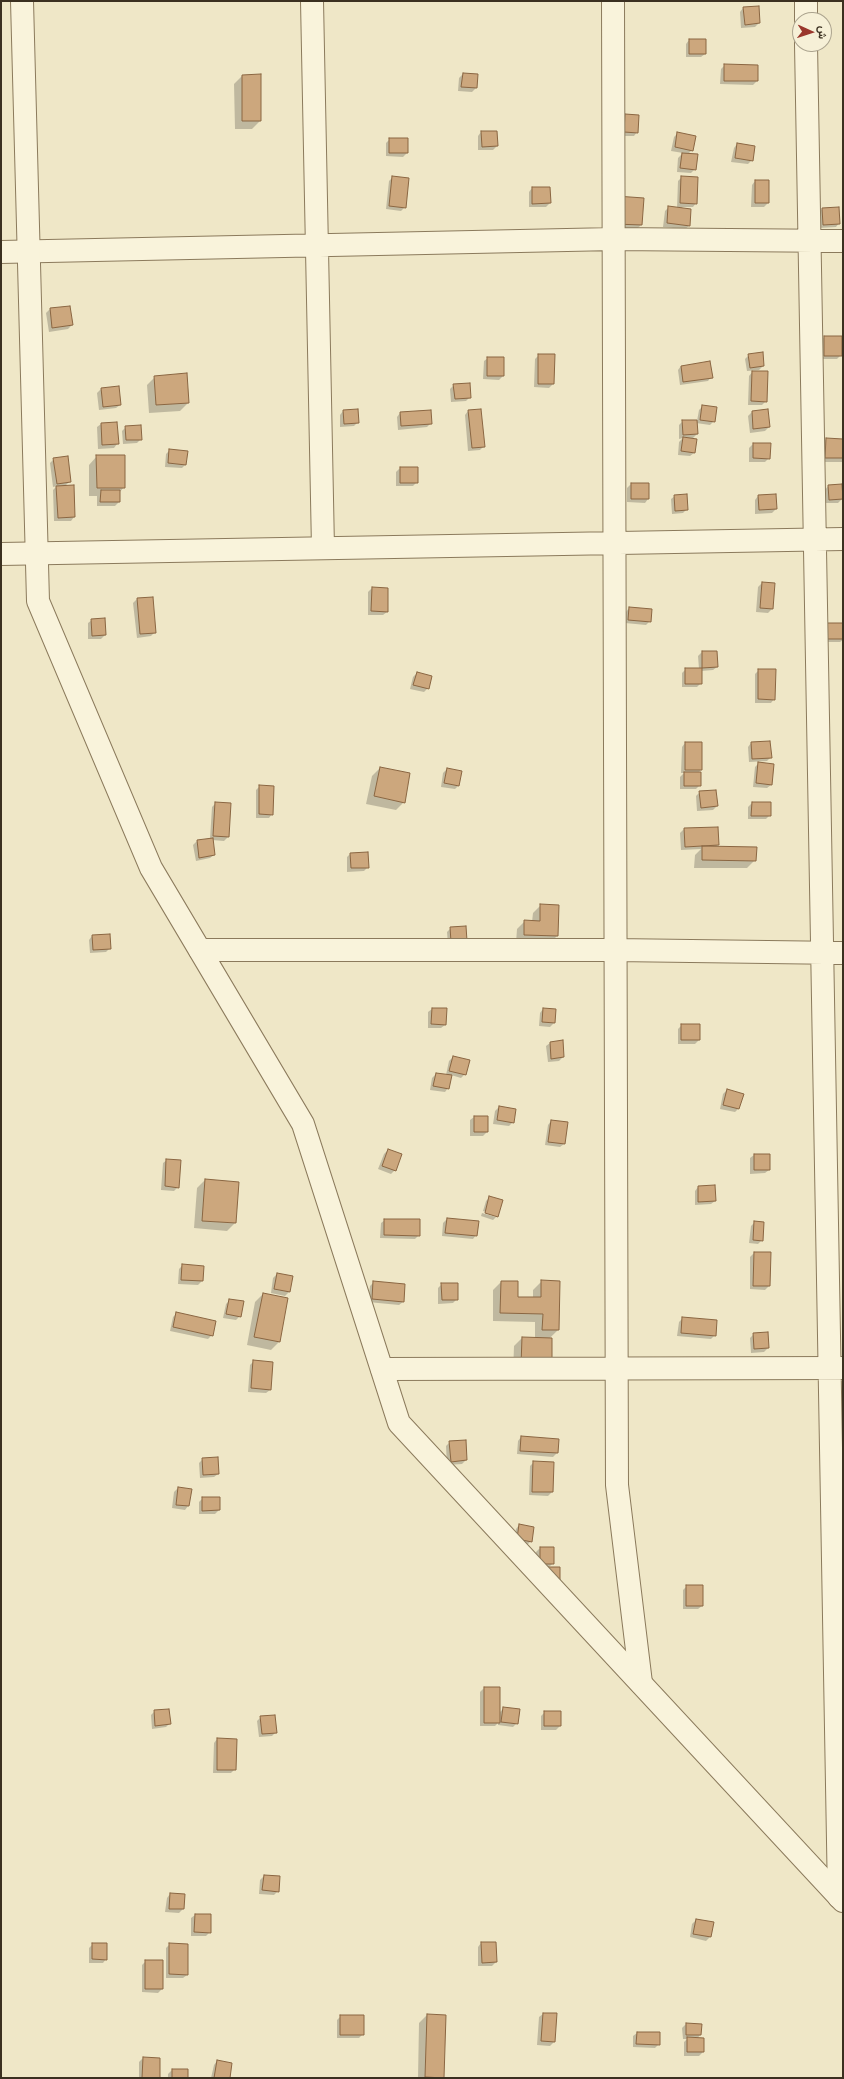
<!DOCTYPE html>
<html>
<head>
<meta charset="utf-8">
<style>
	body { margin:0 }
	#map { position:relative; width:844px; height:2079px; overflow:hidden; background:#efe7c7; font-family:"PT Serif",Vazirmatn,serif }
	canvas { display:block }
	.frame { position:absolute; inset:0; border:2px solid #3b3020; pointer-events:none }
	.north { position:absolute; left:792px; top:12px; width:40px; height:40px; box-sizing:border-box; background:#f6f0d7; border:1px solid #aba38e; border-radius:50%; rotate:93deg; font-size:11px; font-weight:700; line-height:16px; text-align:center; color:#3b3020 }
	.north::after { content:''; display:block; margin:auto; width:14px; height:18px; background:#9a372c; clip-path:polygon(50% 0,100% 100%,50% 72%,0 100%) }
</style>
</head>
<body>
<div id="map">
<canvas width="844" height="2079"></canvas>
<div class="frame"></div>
<div class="north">ش</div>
</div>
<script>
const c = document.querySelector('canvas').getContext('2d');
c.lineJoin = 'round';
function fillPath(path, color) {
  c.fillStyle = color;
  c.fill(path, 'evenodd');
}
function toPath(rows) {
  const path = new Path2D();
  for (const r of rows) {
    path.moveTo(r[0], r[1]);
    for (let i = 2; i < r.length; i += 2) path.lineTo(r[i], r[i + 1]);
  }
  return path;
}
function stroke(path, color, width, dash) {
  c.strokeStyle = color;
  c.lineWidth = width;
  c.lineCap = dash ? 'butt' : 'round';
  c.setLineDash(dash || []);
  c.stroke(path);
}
const shadow = toPath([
	[743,8,759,23,755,27,741,28,740,12],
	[689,40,705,54,701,57,686,57,686,44],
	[725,65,757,81,753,85,720,84,721,69],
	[463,74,476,88,472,92,458,91,459,78],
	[242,76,260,121,252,129,235,129,234,84],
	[625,115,637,132,634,136,621,136,621,119],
	[481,132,497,146,493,150,478,150,478,136],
	[678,133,692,150,688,154,695,169,691,173,677,172,678,158,683,153,671,151,674,137],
	[390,139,407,153,403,157,386,156,386,143],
	[737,144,752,160,748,164,731,162,734,148],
	[393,177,405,207,401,211,386,209,389,181],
	[682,177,696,203,693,207,682,207,689,226,685,229,663,227,665,211,669,207,677,208,678,181],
	[755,181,768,203,764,207,751,207,752,185],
	[532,188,549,188,550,203,546,207,529,207,529,192],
	[643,199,641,225,633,233,606,231],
	[822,209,839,223,836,227,819,228,818,213],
	[50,309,72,325,68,329,49,332,46,313],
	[824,337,841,355,837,359,821,359,820,341],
	[539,355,553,384,549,388,534,387,535,359],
	[749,355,763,366,759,370,747,371,745,359],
	[488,358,503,358,503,376,499,380,483,379,484,361],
	[681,366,711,377,708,381,680,385,678,370],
	[753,371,766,401,762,405,748,405,749,376],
	[155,377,188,403,180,411,149,413,147,385],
	[454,385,470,397,466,401,451,402,450,389],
	[101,389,120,405,116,408,99,410,97,393],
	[703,406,714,421,710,425,696,423,697,434,692,439,694,453,690,456,678,455,679,442,683,438,679,439,679,425,683,421,697,421,699,410],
	[343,411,358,422,354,426,340,427,340,415],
	[468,411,484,446,480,450,468,451,465,415],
	[752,412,769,427,765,431,750,433,748,416],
	[400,413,431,423,427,427,398,430,397,417],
	[101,424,117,444,114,448,98,449,97,427],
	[126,427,141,439,137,443,123,444,122,431],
	[826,439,843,440,843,462,822,462,822,443],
	[753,444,769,458,765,462,749,462,749,448],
	[170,450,186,464,182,468,165,467,166,454],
	[97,456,124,487,119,493,119,502,115,506,97,506,97,496,89,496,89,465],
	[54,459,70,481,65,486,74,517,71,521,54,521,53,490,57,486,53,487,50,463],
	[400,468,417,482,413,486,396,486,396,472],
	[631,484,648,499,645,503,627,502,627,488],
	[828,486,842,499,838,503,825,503,825,490],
	[775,495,776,509,772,513,755,514,755,500,758,496],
	[675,496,687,509,683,513,672,514,671,499],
	[762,583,772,609,768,613,756,612,758,587],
	[372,588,387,612,383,615,368,615,368,592],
	[152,598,155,632,151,636,137,638,133,603,137,599],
	[629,608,650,621,646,625,625,623,626,612],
	[92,620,105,635,101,639,88,639,88,623],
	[843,624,843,640,840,642,822,642],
	[702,652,717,667,713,670,701,671,701,683,697,687,682,687,682,673,686,669,699,669,698,656],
	[759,670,774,699,771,703,755,703,755,674],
	[417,673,428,688,424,692,410,689,413,677],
	[685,743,701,770,698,773,700,785,696,789,680,789,680,777,684,773,681,773,682,747],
	[751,743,771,757,767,761,749,762,748,747],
	[759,763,771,785,767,788,753,787,755,767],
	[380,768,404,802,396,810,366,804,372,776],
	[447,769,458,786,455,789,441,787,443,773],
	[260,786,272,814,269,818,256,818,256,790],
	[700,792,717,806,713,810,697,811,696,796],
	[216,803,230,804,228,837,224,841,212,840,214,855,210,858,196,861,193,845,197,841,210,839,212,807],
	[752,803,770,815,766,819,748,819,748,807],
	[684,829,718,845,715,847,755,860,747,868,694,868,695,855,701,849,681,850,680,833],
	[350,854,368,867,364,871,347,872,347,857],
	[541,905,557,936,549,944,516,943,517,929,525,921,532,922,533,913],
	[465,927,448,945,447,932,451,928],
	[92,936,110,948,106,952,90,953,89,940],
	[432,1009,445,1025,441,1028,428,1028,428,1012],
	[543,1009,554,1023,550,1027,539,1026,540,1013],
	[682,1025,699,1040,695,1044,678,1044,678,1029],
	[562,1042,563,1057,559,1061,548,1062,546,1046,550,1043],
	[453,1057,465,1074,461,1078,451,1075,448,1088,445,1092,430,1090,432,1078,436,1074,446,1075,449,1061],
	[727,1090,738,1109,735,1112,720,1109,723,1094],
	[499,1107,513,1122,509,1126,493,1124,495,1111],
	[474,1117,487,1132,483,1136,470,1136,470,1120],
	[551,1121,564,1144,560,1147,545,1145,548,1125],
	[388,1150,395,1170,391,1174,378,1169,384,1154],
	[754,1155,769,1170,765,1173,750,1174,750,1158],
	[167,1160,178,1187,174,1191,161,1190,163,1163],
	[205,1180,235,1223,227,1231,194,1228,197,1188],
	[698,1187,715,1201,711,1204,695,1205,695,1191],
	[490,1197,497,1216,496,1217,496,1215,483,1211,486,1201],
	[482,1213,496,1217,493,1220,481,1216],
	[447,1219,476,1235,473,1239,442,1236,443,1223],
	[385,1220,419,1235,415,1239,380,1238,381,1223],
	[755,1222,762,1240,758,1244,749,1243,751,1226],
	[754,1253,769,1286,765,1290,750,1289,750,1257],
	[183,1265,203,1267,202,1281,198,1285,178,1284,179,1269],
	[277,1274,289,1292,285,1296,271,1293,273,1278],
	[374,1282,403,1302,399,1305,368,1302,370,1286],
	[501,1282,517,1298,533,1298,533,1290,541,1282,558,1330,513,1374,514,1346,522,1338,535,1339,535,1322,493,1321,493,1290],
	[442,1284,457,1299,453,1303,438,1304,438,1288],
	[263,1294,279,1342,271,1350,247,1345,255,1302],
	[230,1300,240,1316,236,1320,223,1318,226,1304],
	[177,1313,212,1335,208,1339,170,1331,173,1317],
	[683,1318,715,1335,711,1339,677,1336,679,1322],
	[754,1334,768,1348,764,1352,751,1353,750,1338],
	[254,1361,270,1390,266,1393,248,1392,250,1365],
	[521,1437,557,1453,553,1457,517,1454,518,1441],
	[450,1442,466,1460,462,1464,447,1465,446,1446],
	[203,1459,218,1474,214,1477,200,1478,199,1463],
	[534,1462,552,1492,548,1496,529,1495,530,1466],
	[178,1488,188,1506,185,1510,172,1508,174,1492],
	[203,1498,219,1510,215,1514,199,1514,199,1502],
	[519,1525,531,1541,527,1545,513,1543,516,1529],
	[540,1548,553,1563,548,1568,536,1567,536,1552],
	[687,1586,702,1606,698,1609,683,1609,683,1590],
	[484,1688,499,1688,499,1713,504,1708,517,1723,513,1727,498,1725,498,1723,495,1726,480,1726,480,1692],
	[155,1711,169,1724,166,1727,152,1729,151,1715],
	[545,1712,560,1726,556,1730,541,1730,541,1716],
	[261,1717,276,1732,272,1736,259,1737,257,1721],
	[217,1739,235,1769,231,1773,213,1773,214,1743],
	[264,1876,278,1891,274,1895,259,1894,260,1880],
	[170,1894,183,1909,179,1913,165,1912,167,1898],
	[195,1915,210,1932,206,1936,191,1936,191,1918],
	[696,1920,713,1923,710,1937,706,1941,690,1937,692,1924],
	[481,1943,496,1962,492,1966,478,1966,478,1947],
	[93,1944,106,1959,103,1963,89,1963,89,1948],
	[170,1944,187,1975,183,1978,166,1978,166,1948],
	[146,1961,162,1989,158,1993,142,1992,142,1965],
	[543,2014,556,2014,554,2042,550,2046,537,2045,539,2017],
	[427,2015,443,2078,418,2078,419,2023],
	[341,2016,363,2034,359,2038,337,2038,337,2020],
	[686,2024,700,2035,697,2039,703,2052,699,2056,684,2056,684,2042,687,2039,683,2039,682,2028],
	[637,2033,659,2044,655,2048,633,2047,633,2036],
	[143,2058,159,2078,139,2078,139,2062],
	[217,2061,229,2078,211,2078,214,2065],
	[172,2070,187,2078,168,2078,168,2074]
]);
const building = toPath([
	[759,6,760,23,745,25,743,7,759,6],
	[689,39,706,39,706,54,689,54,689,39],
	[724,64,758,65,758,81,724,81,724,64],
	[463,73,478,74,477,88,461,87,463,73],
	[261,74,261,121,242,121,242,75,261,74],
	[625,114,639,115,638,133,624,132,625,114],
	[481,131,497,131,498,146,482,147,481,131],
	[677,132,696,136,693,151,675,147,677,132],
	[389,138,408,138,408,153,389,153,389,138],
	[737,143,755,146,753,161,735,158,737,143],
	[682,153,698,154,696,170,680,168,682,153],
	[392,176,409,178,406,208,389,206,392,176],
	[681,176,698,177,697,204,680,203,681,176],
	[755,180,769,180,769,203,755,203,755,180],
	[532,187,550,187,551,203,532,204,532,187],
	[616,196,644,198,642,225,614,224,616,196],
	[668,206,691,209,690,226,667,223,668,206],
	[839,207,840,224,823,225,822,208,839,207],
	[70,306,73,325,52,328,50,308,70,306],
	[824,336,842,336,842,356,824,356,824,336],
	[763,352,764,366,750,368,748,354,763,352],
	[538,354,555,354,554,384,538,384,538,354],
	[487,357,504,357,504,376,487,376,487,357],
	[710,361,713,378,683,382,681,366,710,361],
	[752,371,768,371,767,402,751,401,752,371],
	[187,373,189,403,156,405,154,376,187,373],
	[470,383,471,398,455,399,453,384,470,383],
	[119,386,121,405,103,407,101,388,119,386],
	[702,405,717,407,715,422,700,420,702,405],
	[358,409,359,423,344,424,343,410,358,409],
	[481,409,485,447,472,448,468,410,481,409],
	[768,409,770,427,753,429,752,411,768,409],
	[431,410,432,424,401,426,400,412,431,410],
	[682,420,697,420,698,434,683,435,682,420],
	[117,422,119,444,102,445,101,423,117,422],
	[141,425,142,440,126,440,125,426,141,425],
	[683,437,697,439,695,453,681,451,683,437],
	[826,438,843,439,843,458,825,458,826,438],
	[753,443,771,443,770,459,753,458,753,443],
	[169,449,188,451,186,465,168,463,169,449],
	[96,455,125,455,125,488,97,488,96,455],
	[68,456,71,482,57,484,53,458,68,456],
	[400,467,418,467,418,483,400,483,400,467],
	[631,483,649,483,649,499,631,499,631,483],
	[842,484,843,499,829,500,828,485,842,484],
	[74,485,75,517,58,518,56,486,74,485],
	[101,490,120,490,120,502,100,502,101,490],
	[687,494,688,510,675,511,674,495,687,494],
	[776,494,777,509,759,510,758,495,776,494],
	[762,582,775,583,773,609,760,608,762,582],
	[372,587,388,588,388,612,371,611,372,587],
	[153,597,156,633,140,634,137,598,153,597],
	[629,607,652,609,651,622,628,620,629,607],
	[105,618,106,635,92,636,91,619,105,618],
	[825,623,843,623,843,639,825,639,825,623],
	[702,651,717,651,718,667,702,668,702,651],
	[685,668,702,668,702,684,685,684,685,668],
	[758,669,776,669,775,700,758,699,758,669],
	[417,672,432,676,429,689,413,685,417,672],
	[770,741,772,758,752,759,751,742,770,741],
	[685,742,702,742,702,770,685,770,685,742],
	[758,762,774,764,772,785,756,783,758,762],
	[380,767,410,773,405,803,374,796,380,767],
	[447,768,462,771,459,786,444,783,447,768],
	[684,772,701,772,701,786,684,786,684,772],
	[259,785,274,786,273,815,259,814,259,785],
	[716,790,718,806,701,808,699,791,716,790],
	[215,802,231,803,229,837,213,836,215,802],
	[752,802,771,802,771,816,751,816,752,802],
	[718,827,719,845,685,847,684,828,718,827],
	[213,838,215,855,199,858,197,840,213,838],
	[702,846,757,847,756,861,702,860,702,846],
	[368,852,369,868,351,868,350,853,368,852],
	[540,904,559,905,558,936,524,935,524,920,540,921,540,904],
	[466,926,467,941,451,942,450,927,466,926],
	[110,934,111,949,93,950,92,935,110,934],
	[432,1008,447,1008,446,1025,431,1024,432,1008],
	[543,1008,556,1009,555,1023,542,1022,543,1008],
	[681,1024,700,1024,700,1040,681,1040,681,1024],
	[563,1040,564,1057,551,1059,550,1042,563,1040],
	[453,1056,470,1060,466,1075,449,1071,453,1056],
	[436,1073,452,1075,449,1089,433,1086,436,1073],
	[727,1089,744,1094,739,1109,723,1105,727,1089],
	[499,1106,516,1109,514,1123,497,1120,499,1106],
	[474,1116,488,1116,488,1132,474,1132,474,1116],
	[551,1120,568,1122,565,1144,548,1142,551,1120],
	[388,1149,402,1154,396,1171,382,1166,388,1149],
	[754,1154,770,1154,770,1170,754,1170,754,1154],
	[166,1159,181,1160,179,1188,165,1186,166,1159],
	[205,1179,239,1182,236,1223,202,1221,205,1179],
	[715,1185,716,1201,698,1202,698,1186,715,1185],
	[489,1196,503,1200,498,1217,485,1213,489,1196],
	[447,1218,479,1221,477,1236,445,1233,447,1218],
	[384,1219,420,1219,420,1236,384,1235,384,1219],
	[754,1221,764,1222,763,1241,753,1240,754,1221],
	[754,1252,771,1252,770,1286,753,1286,754,1252],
	[182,1264,204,1266,203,1281,181,1280,182,1264],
	[277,1273,293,1276,290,1292,274,1289,277,1273],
	[541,1280,560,1281,559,1330,542,1330,543,1314,500,1313,501,1281,518,1281,518,1297,541,1297,541,1280],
	[373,1281,405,1284,404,1302,372,1299,373,1281],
	[441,1283,458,1283,458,1300,442,1300,441,1283],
	[263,1293,288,1298,280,1342,254,1337,263,1293],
	[229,1299,244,1301,241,1317,226,1314,229,1299],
	[176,1312,216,1321,213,1336,173,1327,176,1312],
	[682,1317,717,1320,716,1336,681,1333,682,1317],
	[768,1332,769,1348,754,1349,753,1333,768,1332],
	[522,1337,552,1338,552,1367,521,1366,522,1337],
	[253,1360,273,1362,271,1390,251,1388,253,1360],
	[521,1436,559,1439,558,1453,520,1451,521,1436],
	[466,1440,467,1460,451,1462,449,1441,466,1440],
	[218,1457,219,1474,203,1475,202,1458,218,1457],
	[533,1461,554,1462,553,1492,532,1492,533,1461],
	[178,1487,192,1489,189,1506,176,1505,178,1487],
	[202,1497,220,1497,220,1510,202,1511,202,1497],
	[519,1524,534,1527,532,1542,517,1539,519,1524],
	[540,1547,554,1547,554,1564,540,1564,540,1547],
	[541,1567,560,1567,560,1584,541,1567],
	[686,1585,703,1585,703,1606,686,1606,686,1585],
	[484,1687,500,1687,500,1723,484,1723,484,1687],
	[503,1707,520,1709,518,1724,501,1722,503,1707],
	[169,1709,171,1724,155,1726,154,1710,169,1709],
	[544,1711,561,1711,561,1726,544,1726,544,1711],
	[275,1715,277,1733,262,1734,260,1716,275,1715],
	[217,1738,237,1739,236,1770,217,1770,217,1738],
	[264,1875,280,1876,279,1892,262,1890,264,1875],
	[170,1893,185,1894,184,1909,169,1909,170,1893],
	[195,1914,211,1914,211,1933,194,1932,195,1914],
	[696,1919,714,1922,711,1937,693,1934,696,1919],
	[481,1942,496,1942,497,1962,482,1963,481,1942],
	[92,1943,107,1943,107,1960,92,1959,92,1943],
	[169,1943,188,1944,188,1975,169,1974,169,1943],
	[145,1960,163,1960,163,1989,145,1989,145,1960],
	[543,2013,557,2013,555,2042,541,2041,543,2013],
	[427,2014,446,2015,444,2078,425,2077,427,2014],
	[340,2015,364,2015,364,2035,340,2035,340,2015],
	[686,2023,702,2024,701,2035,686,2035,686,2023],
	[637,2032,660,2032,660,2045,636,2044,637,2032],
	[687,2037,704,2038,704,2052,687,2052,687,2037],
	[143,2057,160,2058,160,2078,142,2078,143,2057],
	[217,2060,232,2063,230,2078,214,2078,217,2060],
	[172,2069,188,2069,188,2078,172,2078,172,2069]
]);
const minor = toPath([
	[312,1,323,548],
	[613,1,617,1485,641,1683],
	[806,1,806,20],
	[806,44,839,1897],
	[1,252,614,239,843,241],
	[1,554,843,539],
	[200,950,615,950,843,953],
	[382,1369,843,1368]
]);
const tertiary = toPath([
	[22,1,38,601,151,868,303,1124,399,1423,843,1901]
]);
fillPath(shadow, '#0003');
fillPath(building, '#cca77d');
stroke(building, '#8a6642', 1);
stroke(minor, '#8b7a5c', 24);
stroke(tertiary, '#8b7a5c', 24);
stroke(minor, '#f9f3db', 22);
stroke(tertiary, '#f9f3db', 22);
</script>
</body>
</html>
